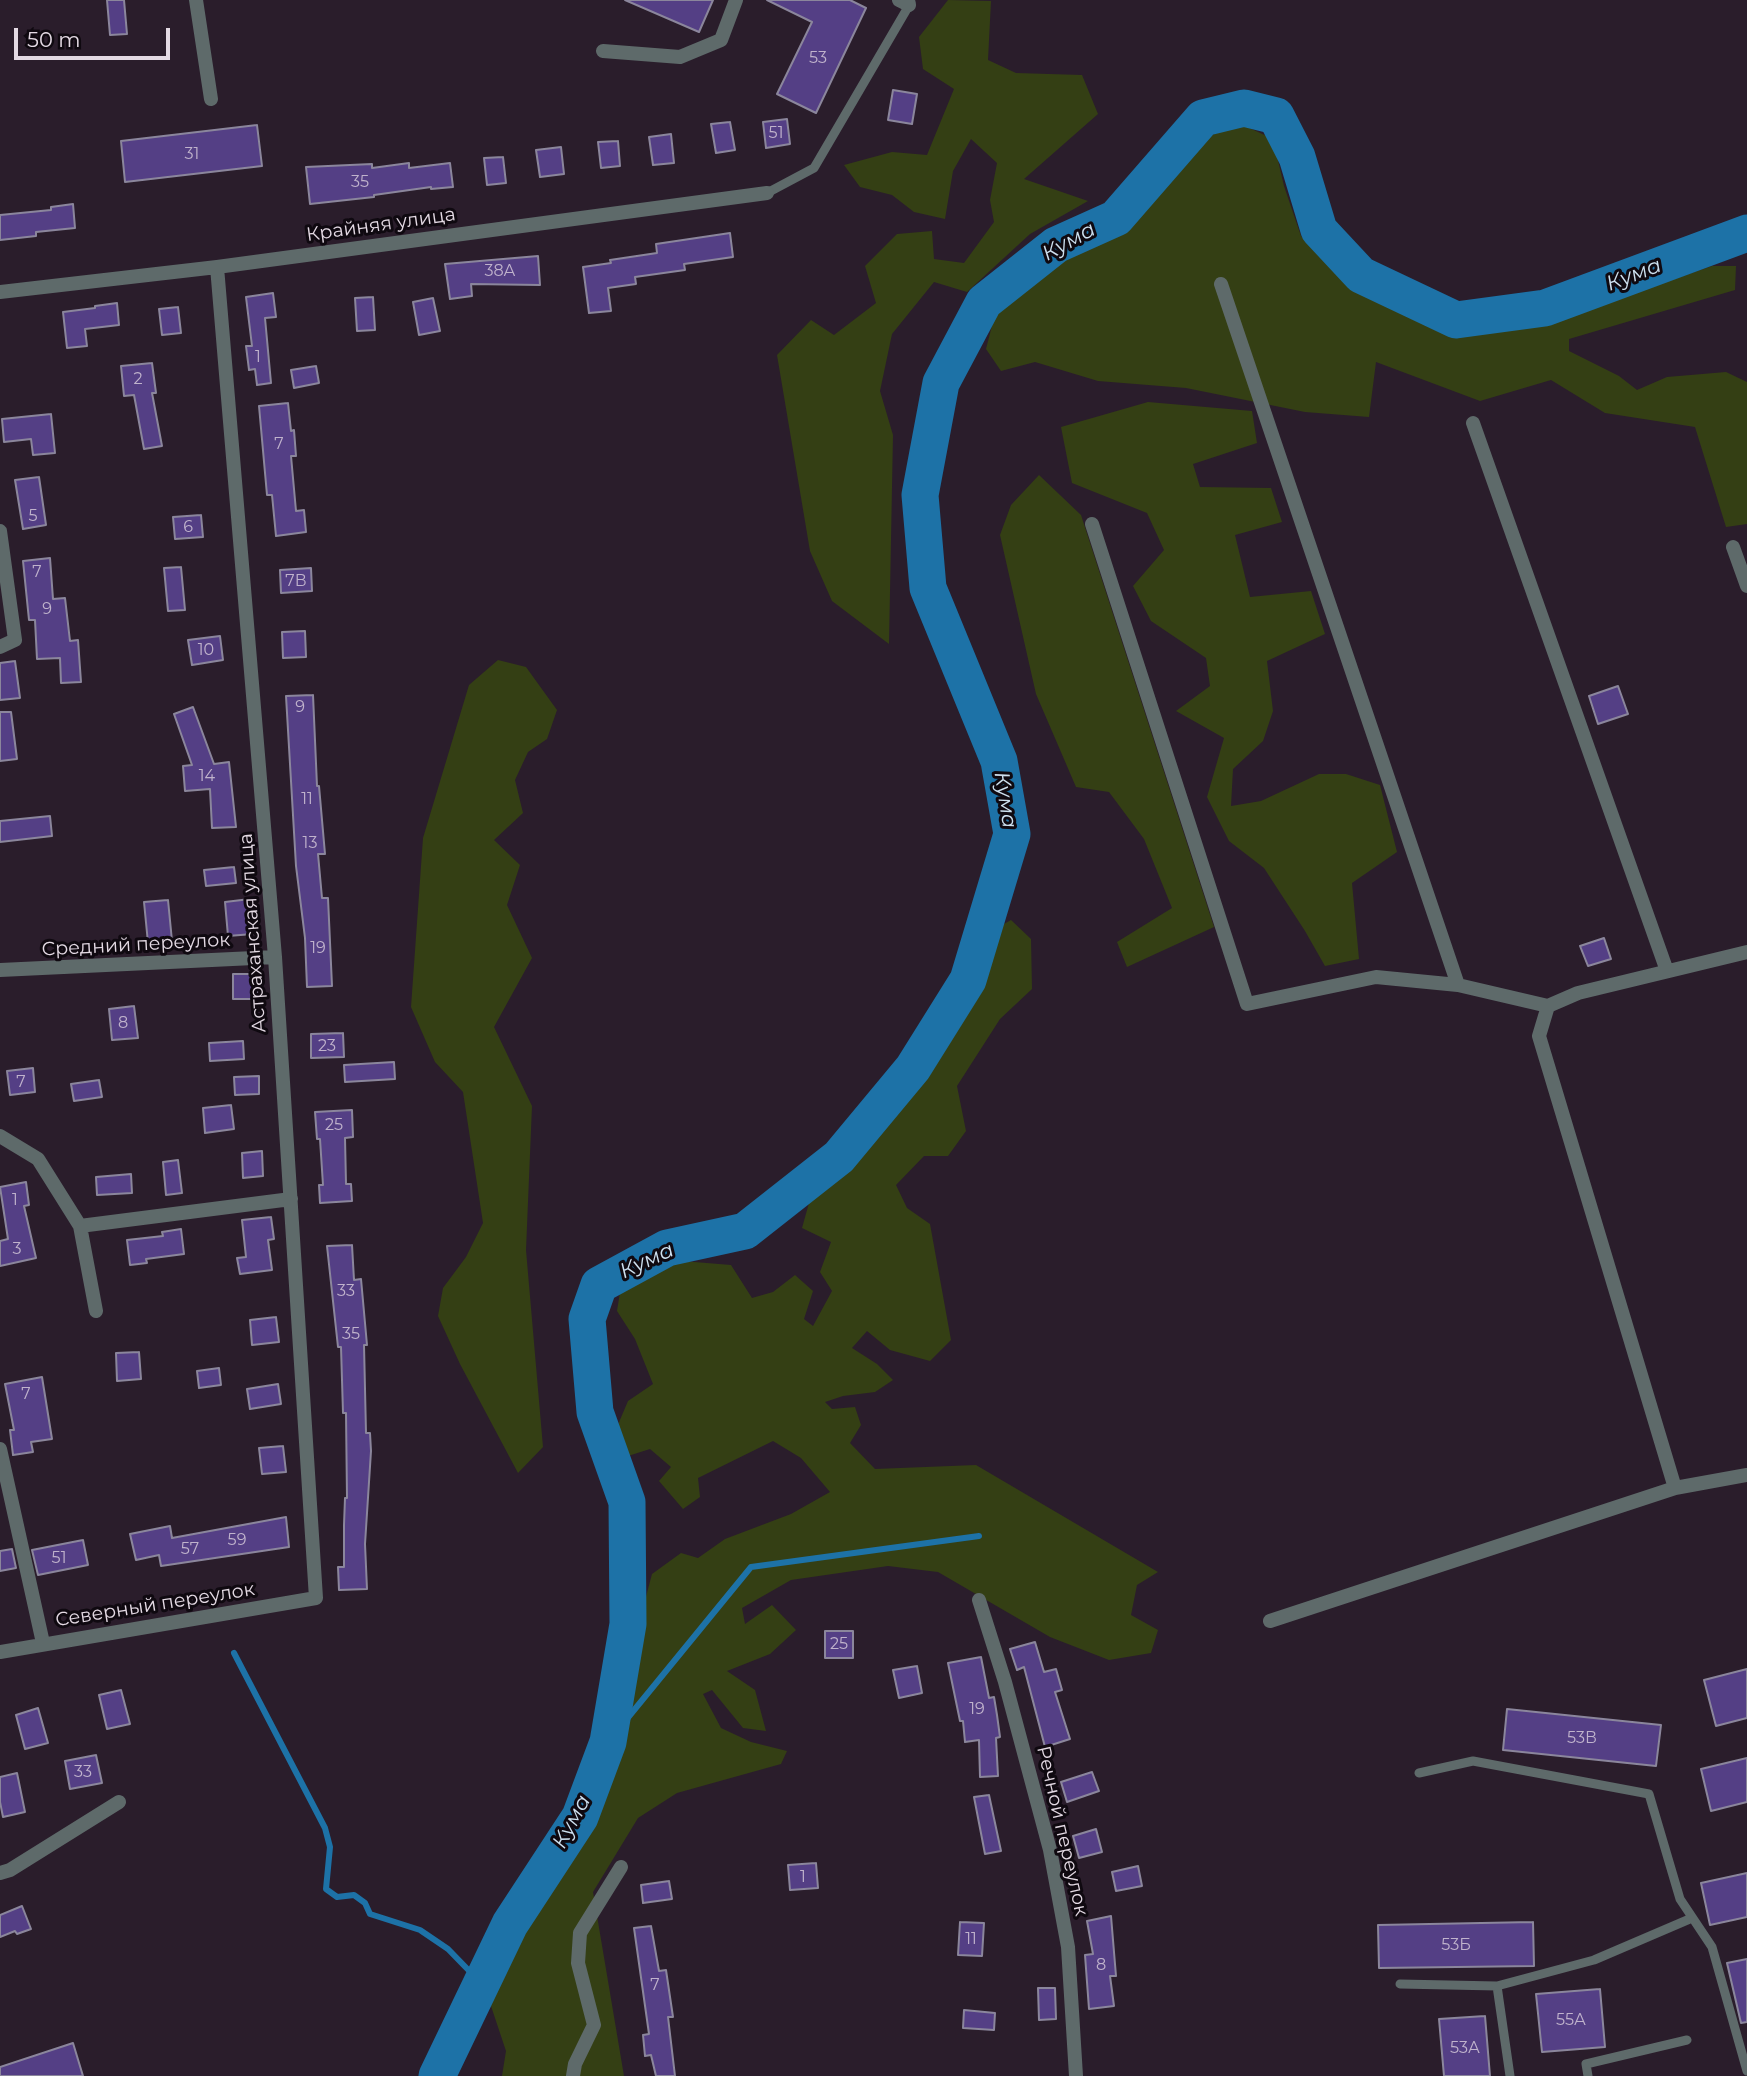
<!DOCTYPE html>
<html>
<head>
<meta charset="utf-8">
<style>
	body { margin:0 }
	#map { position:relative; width:1747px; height:2076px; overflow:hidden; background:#2a1d2b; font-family:Montserrat,sans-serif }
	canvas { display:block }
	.scale { position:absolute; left:14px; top:28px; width:156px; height:32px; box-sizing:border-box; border:4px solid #e4dae4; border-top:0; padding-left:9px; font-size:21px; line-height:24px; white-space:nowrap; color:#e4dae4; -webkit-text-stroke:5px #0f0910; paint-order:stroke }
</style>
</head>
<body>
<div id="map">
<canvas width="1747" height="2076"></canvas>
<div class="scale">50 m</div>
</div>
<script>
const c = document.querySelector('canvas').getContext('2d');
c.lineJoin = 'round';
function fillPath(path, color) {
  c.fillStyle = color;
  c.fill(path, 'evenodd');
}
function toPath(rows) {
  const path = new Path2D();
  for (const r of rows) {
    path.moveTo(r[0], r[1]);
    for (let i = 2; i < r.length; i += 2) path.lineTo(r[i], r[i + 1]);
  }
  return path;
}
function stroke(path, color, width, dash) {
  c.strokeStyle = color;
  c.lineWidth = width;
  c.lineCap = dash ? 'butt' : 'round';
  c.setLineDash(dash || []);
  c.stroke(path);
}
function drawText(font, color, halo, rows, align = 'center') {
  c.font = font + ' Montserrat,sans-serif';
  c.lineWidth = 6;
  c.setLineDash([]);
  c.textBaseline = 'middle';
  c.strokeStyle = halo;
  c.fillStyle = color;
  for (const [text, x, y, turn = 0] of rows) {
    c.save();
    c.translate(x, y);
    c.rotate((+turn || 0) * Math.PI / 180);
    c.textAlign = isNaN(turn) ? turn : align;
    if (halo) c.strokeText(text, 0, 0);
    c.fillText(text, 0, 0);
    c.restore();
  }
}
const green = toPath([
	[948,0,991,1,988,60,1016,73,1082,75,1098,114,1024,179,1088,201,1030,234,967,292,934,282,892,334,880,391,893,435,889,644,832,601,810,551,777,355,811,320,834,335,876,303,865,266,897,234,932,231,934,259,964,263,994,222,990,200,997,163,971,139,953,171,945,219,914,212,892,195,860,187,844,165,892,152,927,155,954,89,923,69,919,37],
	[1241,124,1273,139,1284,186,1301,236,1346,282,1455,332,1555,320,1712,266,1736,266,1735,290,1569,339,1569,351,1619,376,1637,390,1667,377,1726,372,1747,382,1747,524,1726,527,1695,427,1605,413,1551,380,1480,401,1376,362,1369,417,1305,412,1186,388,1098,381,1035,362,1001,371,986,349,996,310,1072,253,1120,235,1201,139],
	[1148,402,1252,411,1257,443,1193,464,1200,487,1271,488,1282,522,1235,535,1250,597,1311,591,1325,634,1267,661,1273,711,1263,741,1233,769,1231,806,1261,801,1319,774,1346,774,1380,785,1397,852,1352,883,1359,959,1325,966,1305,931,1264,868,1229,841,1207,797,1224,738,1176,711,1210,686,1206,658,1151,621,1133,586,1164,550,1147,513,1072,483,1061,427],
	[1039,475,1081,515,1214,927,1127,967,1117,942,1172,908,1144,839,1109,792,1076,787,1036,694,1000,535,1011,505],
	[498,660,526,667,557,710,547,739,528,752,515,780,523,813,494,840,520,865,507,905,532,958,494,1027,532,1106,526,1250,543,1447,518,1473,460,1364,438,1316,443,1288,466,1257,483,1223,463,1092,435,1062,411,1007,423,838,469,685],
	[1011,920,1031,939,1032,989,1000,1019,957,1086,966,1131,948,1156,924,1156,896,1185,907,1208,930,1224,951,1340,930,1361,890,1350,867,1331,852,1348,877,1364,893,1380,875,1392,843,1396,825,1402,832,1409,855,1407,861,1425,850,1443,875,1469,976,1465,1158,1572,1137,1585,1131,1615,1158,1630,1151,1653,1109,1660,1050,1637,938,1572,888,1566,791,1580,742,1608,745,1624,772,1605,796,1630,770,1654,727,1671,755,1690,766,1731,743,1728,712,1690,703,1694,721,1728,751,1742,787,1751,781,1764,677,1793,638,1818,593,1892,624,2076,502,2076,506,2051,490,2003,519,1937,590,1821,616,1749,639,1666,640,1619,652,1574,681,1553,698,1558,725,1539,791,1514,830,1492,801,1458,773,1441,698,1478,700,1497,683,1509,659,1481,671,1467,650,1449,628,1456,614,1434,628,1401,653,1384,635,1339,617,1311,620,1292,670,1260,731,1265,752,1298,773,1292,795,1275,813,1291,804,1319,813,1326,832,1291,820,1272,831,1242,802,1228,809,1203,844,1169,924,1079,975,998,995,929]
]);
const stream = toPath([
	[234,1653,325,1828,330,1847,326,1889,337,1897,354,1895,365,1903,370,1914,420,1930,448,1949,481,1983],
	[608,1742,751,1567,979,1536]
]);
const river = toPath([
	[437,2076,510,1924,580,1817,608,1742,628,1624,627,1502,595,1412,587,1319,599,1285,667,1248,745,1231,839,1157,913,1068,968,980,1012,834,999,761,928,588,920,495,941,383,984,302,1056,245,1116,218,1203,118,1244,108,1276,116,1297,157,1319,230,1361,275,1456,320,1545,308,1747,233]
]);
const building = toPath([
	[107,0,124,0,127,34,110,35,107,0],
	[625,0,713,0,699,32,625,0],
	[767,0,850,0,866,8,816,113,777,94,812,22,767,0],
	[893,90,917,94,912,124,888,120,893,90],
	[787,119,790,144,766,148,763,122,787,119],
	[730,122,735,150,716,153,711,124,730,122],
	[257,125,262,166,125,182,121,141,257,125],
	[671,134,674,163,653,165,649,137,671,134],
	[618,141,620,166,601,168,598,142,618,141],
	[561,147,564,174,540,177,536,150,561,147],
	[503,157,506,183,487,185,484,158,503,157],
	[409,163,409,168,450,163,453,187,431,189,431,187,374,195,374,197,310,204,306,167,372,164,372,168,409,163],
	[73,204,75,228,36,232,36,236,0,240,0,215,51,210,51,207,73,204],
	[730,233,733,257,684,264,685,270,635,277,636,284,608,288,611,311,589,313,583,267,611,263,610,260,657,253,656,244,730,233],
	[538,256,540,285,471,284,472,296,450,299,445,264,538,256],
	[273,293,276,317,265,318,271,383,257,385,255,369,249,370,246,346,252,346,246,297,273,293],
	[373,297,375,330,357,331,355,298,373,297],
	[433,298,440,331,419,335,413,302,433,298],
	[117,303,119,325,85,329,87,346,67,348,63,312,95,308,95,306,117,303],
	[178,307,181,333,162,335,159,309,178,307],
	[152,363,156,393,152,393,162,446,144,449,134,395,124,396,121,366,152,363],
	[316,366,319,383,294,388,291,370,316,366],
	[288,403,291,431,294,430,296,456,291,456,296,511,304,510,306,532,276,536,272,495,267,495,259,406,288,403],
	[51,414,55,453,33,455,31,439,4,442,2,419,51,414],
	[39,477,46,525,23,529,15,480,39,477],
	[201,515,203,537,175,539,173,517,201,515],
	[50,558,53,599,65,598,70,641,78,640,81,682,61,683,60,658,37,659,35,620,29,620,23,561,50,558],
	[181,567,185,610,168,611,164,568,181,567],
	[311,568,312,591,281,593,280,570,311,568],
	[305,631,306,657,283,658,282,632,305,631],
	[220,636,223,660,192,665,188,640,220,636],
	[15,661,20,698,0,700,0,663,15,661],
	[1618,686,1628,714,1598,724,1589,696,1618,686],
	[313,695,317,786,319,786,325,854,318,854,322,898,328,898,332,986,307,987,305,938,296,866,286,696,313,695],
	[193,707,214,764,229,762,236,827,212,828,210,789,185,791,183,766,192,765,174,714,193,707],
	[0,712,11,712,17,759,0,761,0,712],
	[50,816,52,836,0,842,0,821,50,816],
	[234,867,236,883,206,886,204,870,234,867],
	[250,899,253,934,228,936,225,902,250,899],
	[168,900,172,941,148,943,144,902,168,900],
	[1604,938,1611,959,1588,966,1580,946,1604,938],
	[233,974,257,974,257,999,233,999,233,974],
	[134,1006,138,1038,112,1040,109,1009,134,1006],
	[343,1033,344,1057,311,1058,311,1034,343,1033],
	[243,1041,244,1059,210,1061,209,1043,243,1041],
	[394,1062,395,1079,345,1082,344,1065,394,1062],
	[33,1068,35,1092,10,1095,7,1071,33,1068],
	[259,1076,259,1094,235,1095,234,1077,259,1076],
	[99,1080,102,1097,74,1101,71,1084,99,1080],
	[231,1105,234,1129,205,1133,203,1108,231,1105],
	[352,1110,353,1137,345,1138,346,1184,351,1184,352,1201,320,1203,319,1185,323,1185,320,1139,317,1139,315,1112,352,1110],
	[262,1151,263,1176,243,1178,242,1153,262,1151],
	[178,1160,182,1193,166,1195,163,1162,178,1160],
	[131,1174,132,1193,97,1195,96,1177,131,1174],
	[26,1182,29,1205,24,1206,36,1258,0,1266,0,1241,8,1239,0,1187,26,1182],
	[271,1217,274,1239,268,1240,272,1270,240,1274,237,1258,246,1257,242,1220,271,1217],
	[181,1229,184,1254,146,1259,147,1263,130,1265,127,1240,163,1236,162,1232,181,1229],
	[352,1245,354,1280,361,1279,367,1345,364,1345,366,1433,370,1433,371,1451,365,1544,367,1589,339,1590,338,1567,344,1567,344,1525,345,1498,347,1498,346,1413,343,1413,341,1347,338,1347,327,1246,352,1245],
	[276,1317,279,1342,252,1345,250,1320,276,1317],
	[139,1352,141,1379,117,1381,116,1353,139,1352],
	[219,1368,221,1385,199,1388,197,1371,219,1368],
	[42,1377,52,1439,31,1442,33,1452,13,1455,10,1430,14,1430,5,1384,42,1377],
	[278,1384,281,1404,250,1409,247,1389,278,1384],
	[283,1446,286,1472,262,1474,259,1448,283,1446],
	[286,1517,289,1547,161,1566,159,1555,136,1560,130,1534,170,1526,172,1538,286,1517],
	[83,1540,88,1565,38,1575,32,1550,83,1540],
	[12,1549,16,1568,0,1571,0,1551,12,1549],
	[825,1631,853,1631,853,1658,825,1658,825,1631],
	[1035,1642,1044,1672,1056,1669,1062,1690,1055,1692,1070,1739,1045,1747,1024,1667,1017,1670,1010,1649,1035,1642],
	[981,1657,989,1698,994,1697,997,1715,1000,1737,996,1738,998,1776,980,1777,979,1740,965,1742,963,1721,960,1721,948,1663,981,1657],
	[917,1666,922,1693,899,1698,893,1670,917,1666],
	[1747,1669,1747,1718,1716,1726,1704,1680,1747,1669],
	[121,1690,130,1724,107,1729,99,1695,121,1690],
	[38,1708,48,1743,25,1749,16,1715,38,1708],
	[1507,1709,1661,1725,1656,1766,1503,1750,1507,1709],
	[96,1755,102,1783,70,1789,65,1761,96,1755],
	[1747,1758,1747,1802,1711,1811,1701,1769,1747,1758],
	[1092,1772,1099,1791,1067,1802,1061,1782,1092,1772],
	[17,1773,25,1812,3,1817,0,1802,0,1777,17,1773],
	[989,1795,1001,1851,985,1854,974,1797,989,1795],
	[1096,1829,1102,1852,1079,1858,1073,1836,1096,1829],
	[816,1863,818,1888,790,1890,788,1865,816,1863],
	[1138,1866,1142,1886,1116,1891,1112,1872,1138,1866],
	[1747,1873,1747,1917,1710,1925,1701,1883,1747,1873],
	[669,1881,672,1899,643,1903,641,1885,669,1881],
	[22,1906,31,1929,17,1934,15,1931,0,1937,0,1915,22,1906],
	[1111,1916,1116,1976,1110,1976,1114,2006,1089,2009,1085,1955,1093,1954,1087,1921,1111,1916],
	[960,1922,984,1923,982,1956,958,1955,960,1922],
	[1533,1922,1534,1966,1379,1968,1378,1925,1533,1922],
	[651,1926,659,1971,666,1970,673,2017,668,2017,675,2076,656,2076,651,2055,645,2056,643,2035,649,2034,634,1928,651,1926],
	[1747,1959,1747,2022,1741,2023,1727,1963,1747,1959],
	[1038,1988,1055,1988,1056,2019,1039,2020,1038,1988],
	[1600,1989,1605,2047,1542,2052,1536,1994,1600,1989],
	[964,2010,995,2013,994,2030,963,2028,964,2010],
	[1485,2016,1490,2076,1444,2076,1439,2019,1485,2016],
	[73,2043,83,2076,0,2076,0,2067,73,2043]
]);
const service = toPath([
	[767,193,814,168,911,2],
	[1419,1773,1473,1761,1649,1794,1680,1899,1712,1947,1747,2071],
	[1400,1984,1497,1986,1510,2076],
	[1497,1986,1594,1960,1692,1918],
	[1588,2076,1586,2064,1687,2040]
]);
const minor = toPath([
	[196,0,211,99],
	[899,0,909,5],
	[603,51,680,57,721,40,736,0],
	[1221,284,1458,985,1548,1006],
	[0,292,217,267,767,193],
	[1473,423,1667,971],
	[1092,524,1247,1004,1376,977,1458,985],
	[0,531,15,640,0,647],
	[1733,547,1747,586],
	[0,970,275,957],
	[0,1136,38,1159,80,1226,291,1199],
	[80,1226,96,1311],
	[0,1449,43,1643],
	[1675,1488,1539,1036,1548,1006,1578,993,1747,952],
	[979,1600,1005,1682,1050,1850,1068,1947,1076,2076],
	[1270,1621,1675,1488,1747,1475],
	[0,1652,316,1598,275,957,217,267],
	[0,1873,10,1870,119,1802],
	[573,2076,575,2064,594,2025,578,1963,580,1933,621,1867]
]);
const numberNames = [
	["53",818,58],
	["51",776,133],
	["31",192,154],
	["35",360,182],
	["38А",500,271],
	["1",258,357],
	["2",138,379],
	["7",279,444],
	["5",33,516],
	["6",188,527],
	["7",37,572],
	["7В",296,581],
	["9",47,609],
	["10",206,650],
	["9",300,707],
	["14",207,776],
	["11",307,799],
	["13",310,843],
	["19",318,948],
	["8",123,1023],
	["23",327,1046],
	["7",21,1082],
	["25",334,1125],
	["1",15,1200],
	["3",17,1249],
	["33",346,1291],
	["35",351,1334],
	["7",26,1394],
	["59",237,1540],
	["57",190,1549],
	["51",59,1558],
	["25",839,1644],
	["19",977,1709],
	["53В",1582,1738],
	["33",83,1772],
	["1",803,1877],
	["11",971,1939],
	["53Б",1456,1945],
	["8",1101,1965],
	["7",655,1985],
	["55А",1571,2020],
	["53А",1465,2048]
];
const streetNames = [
	["Крайняя улица",381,225,-8],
	["Астраханская улица",253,933,-94],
	["Средний переулок",136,945,-3],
	["Северный переулок",155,1605,-9],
	["Речной переулок",1062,1831,77]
];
const waterNames = [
	["Кума",1069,242,-29],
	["Кума",1634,275,-21],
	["Кума",1005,800,81],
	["Кума",647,1261,-25],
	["Кума",572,1822,-62]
];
fillPath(green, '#343f14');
stroke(stream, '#1d72a7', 6);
stroke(river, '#1d72a7', 37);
fillPath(building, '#543f85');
stroke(building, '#8b869c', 2);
stroke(service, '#5e6a6a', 9);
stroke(minor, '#5e6a6a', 14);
drawText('16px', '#c0b3cc', null, numberNames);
drawText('19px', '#e4dae4', '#0f0910', streetNames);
drawText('italic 21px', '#cee1f0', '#0f0910', waterNames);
</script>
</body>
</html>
